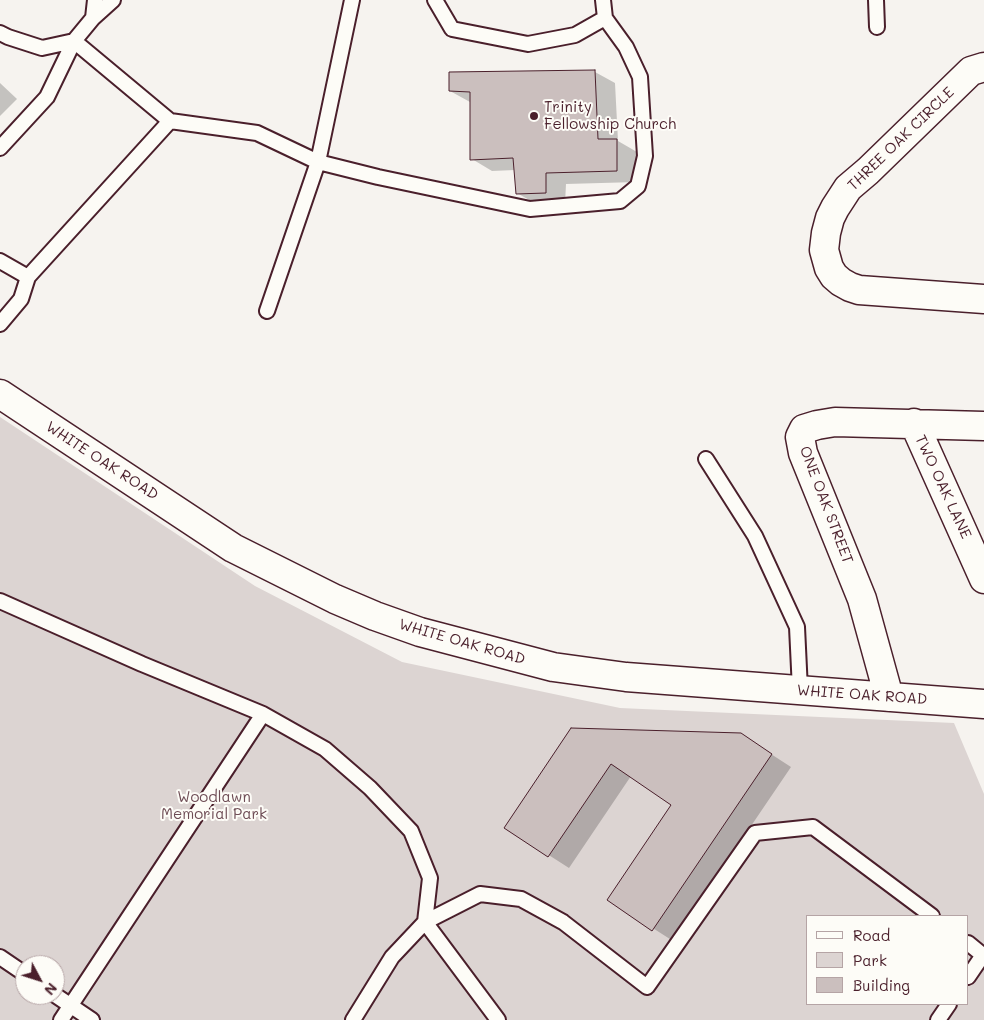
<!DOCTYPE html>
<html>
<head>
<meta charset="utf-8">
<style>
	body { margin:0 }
	#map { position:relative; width:984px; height:1020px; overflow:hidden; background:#f6f3ef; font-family:Mali,sans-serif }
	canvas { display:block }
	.legend { position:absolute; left:806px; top:915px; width:162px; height:90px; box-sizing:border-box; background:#fdfcf7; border:1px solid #b5a4a5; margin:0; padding:6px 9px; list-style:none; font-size:15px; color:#4a1f2b }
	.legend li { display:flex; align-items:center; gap:10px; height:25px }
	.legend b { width:25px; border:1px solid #b5a4a5 }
	.north { position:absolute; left:15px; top:955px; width:50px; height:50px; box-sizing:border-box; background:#fdfcf7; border:1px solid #b5a4a5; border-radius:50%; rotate:130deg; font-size:14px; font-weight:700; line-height:20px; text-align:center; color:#4a1f2b }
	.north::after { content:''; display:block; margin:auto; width:18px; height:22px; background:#4a1f2b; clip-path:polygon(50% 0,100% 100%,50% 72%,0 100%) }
</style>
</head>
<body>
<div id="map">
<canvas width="984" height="1020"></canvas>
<ul class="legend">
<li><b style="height:6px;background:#fdfcf7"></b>Road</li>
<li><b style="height:14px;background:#dcd4d2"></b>Park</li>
<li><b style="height:14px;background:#cbbfbe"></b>Building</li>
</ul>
<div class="north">N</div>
</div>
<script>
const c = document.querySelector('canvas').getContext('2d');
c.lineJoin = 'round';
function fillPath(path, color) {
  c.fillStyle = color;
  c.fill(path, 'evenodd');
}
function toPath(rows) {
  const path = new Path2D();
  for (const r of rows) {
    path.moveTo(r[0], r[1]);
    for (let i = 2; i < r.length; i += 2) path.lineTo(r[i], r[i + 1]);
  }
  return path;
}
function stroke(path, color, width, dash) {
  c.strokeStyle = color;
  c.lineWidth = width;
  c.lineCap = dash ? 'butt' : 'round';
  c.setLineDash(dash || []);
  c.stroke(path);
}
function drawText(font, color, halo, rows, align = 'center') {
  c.font = font + ' Mali,sans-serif';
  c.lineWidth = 4;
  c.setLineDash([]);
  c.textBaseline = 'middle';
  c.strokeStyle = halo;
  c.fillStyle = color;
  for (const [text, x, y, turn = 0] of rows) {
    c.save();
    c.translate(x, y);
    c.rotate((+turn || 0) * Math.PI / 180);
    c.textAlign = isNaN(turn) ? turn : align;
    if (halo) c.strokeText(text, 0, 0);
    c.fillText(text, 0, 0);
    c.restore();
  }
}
const green = toPath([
	[0,417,255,586,402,662,620,708,954,723,984,794,984,1020,0,1020],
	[808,916,968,916,968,1004,808,1004],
	[25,965,55,965,55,995,25,995]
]);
const shadow = toPath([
	[595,72,615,83,618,141,637,152,637,182,566,184,565,204,538,205,517,193,515,170,492,171,472,159,470,102,450,91],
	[0,83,17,99,0,116],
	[572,729,740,734,791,767,673,941,609,900,673,805,631,776,569,868,505,827]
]);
const building = toPath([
	[595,70,598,139,617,139,617,171,546,173,546,193,516,194,513,158,470,160,470,92,449,91,449,72,595,70],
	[571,728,741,733,772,754,652,931,607,900,671,805,611,764,548,857,504,828,571,728]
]);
const lane = toPath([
	[435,0,452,29,528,44,575,35,605,18,603,0],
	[876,0,877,27],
	[93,18,113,0],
	[0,33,8,37,42,48,74,41,93,18,95,0],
	[170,121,257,133,318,162,378,177,530,209,620,201,638,186,645,156,640,77,626,47,605,18],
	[0,148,47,97,74,41,170,121,28,277,0,261],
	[267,311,318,162,352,0],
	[0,324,21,299,28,277],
	[706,459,755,536,797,627,800,690],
	[0,601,142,664,263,714,325,749,370,788,411,831,430,878,425,922,498,1020],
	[968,943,984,956],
	[0,957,25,974],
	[968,977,983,955],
	[55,995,92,1020],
	[61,1020,263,714],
	[353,1020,392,957,425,922,480,894,521,899,563,922,647,987,755,833,813,827,932,916],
	[938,1020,949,1004]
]);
const street = toPath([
	[984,67,971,71,868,171,848,188,835,208,830,218,826,233,824,250,829,268,834,276,841,282,850,287,859,290,984,299],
	[0,394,233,548,335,599,375,616,420,632,553,667,626,677,984,704],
	[914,423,984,579],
	[889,697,862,599,803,453,800,437,804,429,817,425,835,422,984,426]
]);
const markers = [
	[534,116,5,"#4a1f2b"]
];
const poiNames = [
	["Trinity",544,107],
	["Fellowship Church",544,124]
];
const streetNames = [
	["THREE OAK CIRCLE",901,139,-44],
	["WHITE OAK ROAD",102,461,33],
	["TWO OAK LANE",943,487,65],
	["ONE OAK STREET",826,505,69],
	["WHITE OAK ROAD",462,642,16],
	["WHITE OAK ROAD",862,695,4]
];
const parkNames = [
	["Woodlawn",214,797],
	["Memorial Park",214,814]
];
fillPath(green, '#dcd4d2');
fillPath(shadow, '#0003');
fillPath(building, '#cbbfbe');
stroke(building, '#4a1f2b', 1);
stroke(lane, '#4a1f2b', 18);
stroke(street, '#4a1f2b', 31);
stroke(lane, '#fdfcf7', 14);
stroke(street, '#fdfcf7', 28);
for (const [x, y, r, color] of markers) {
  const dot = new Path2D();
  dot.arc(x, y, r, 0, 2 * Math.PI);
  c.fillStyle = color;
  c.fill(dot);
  stroke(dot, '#fdfcf7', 2);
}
drawText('15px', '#4a1f2b', '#fdfcf7', poiNames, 'left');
drawText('15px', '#4a1f2b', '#fdfcf7', streetNames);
drawText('15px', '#6e4c55', '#fdfcf7', parkNames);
</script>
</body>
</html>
